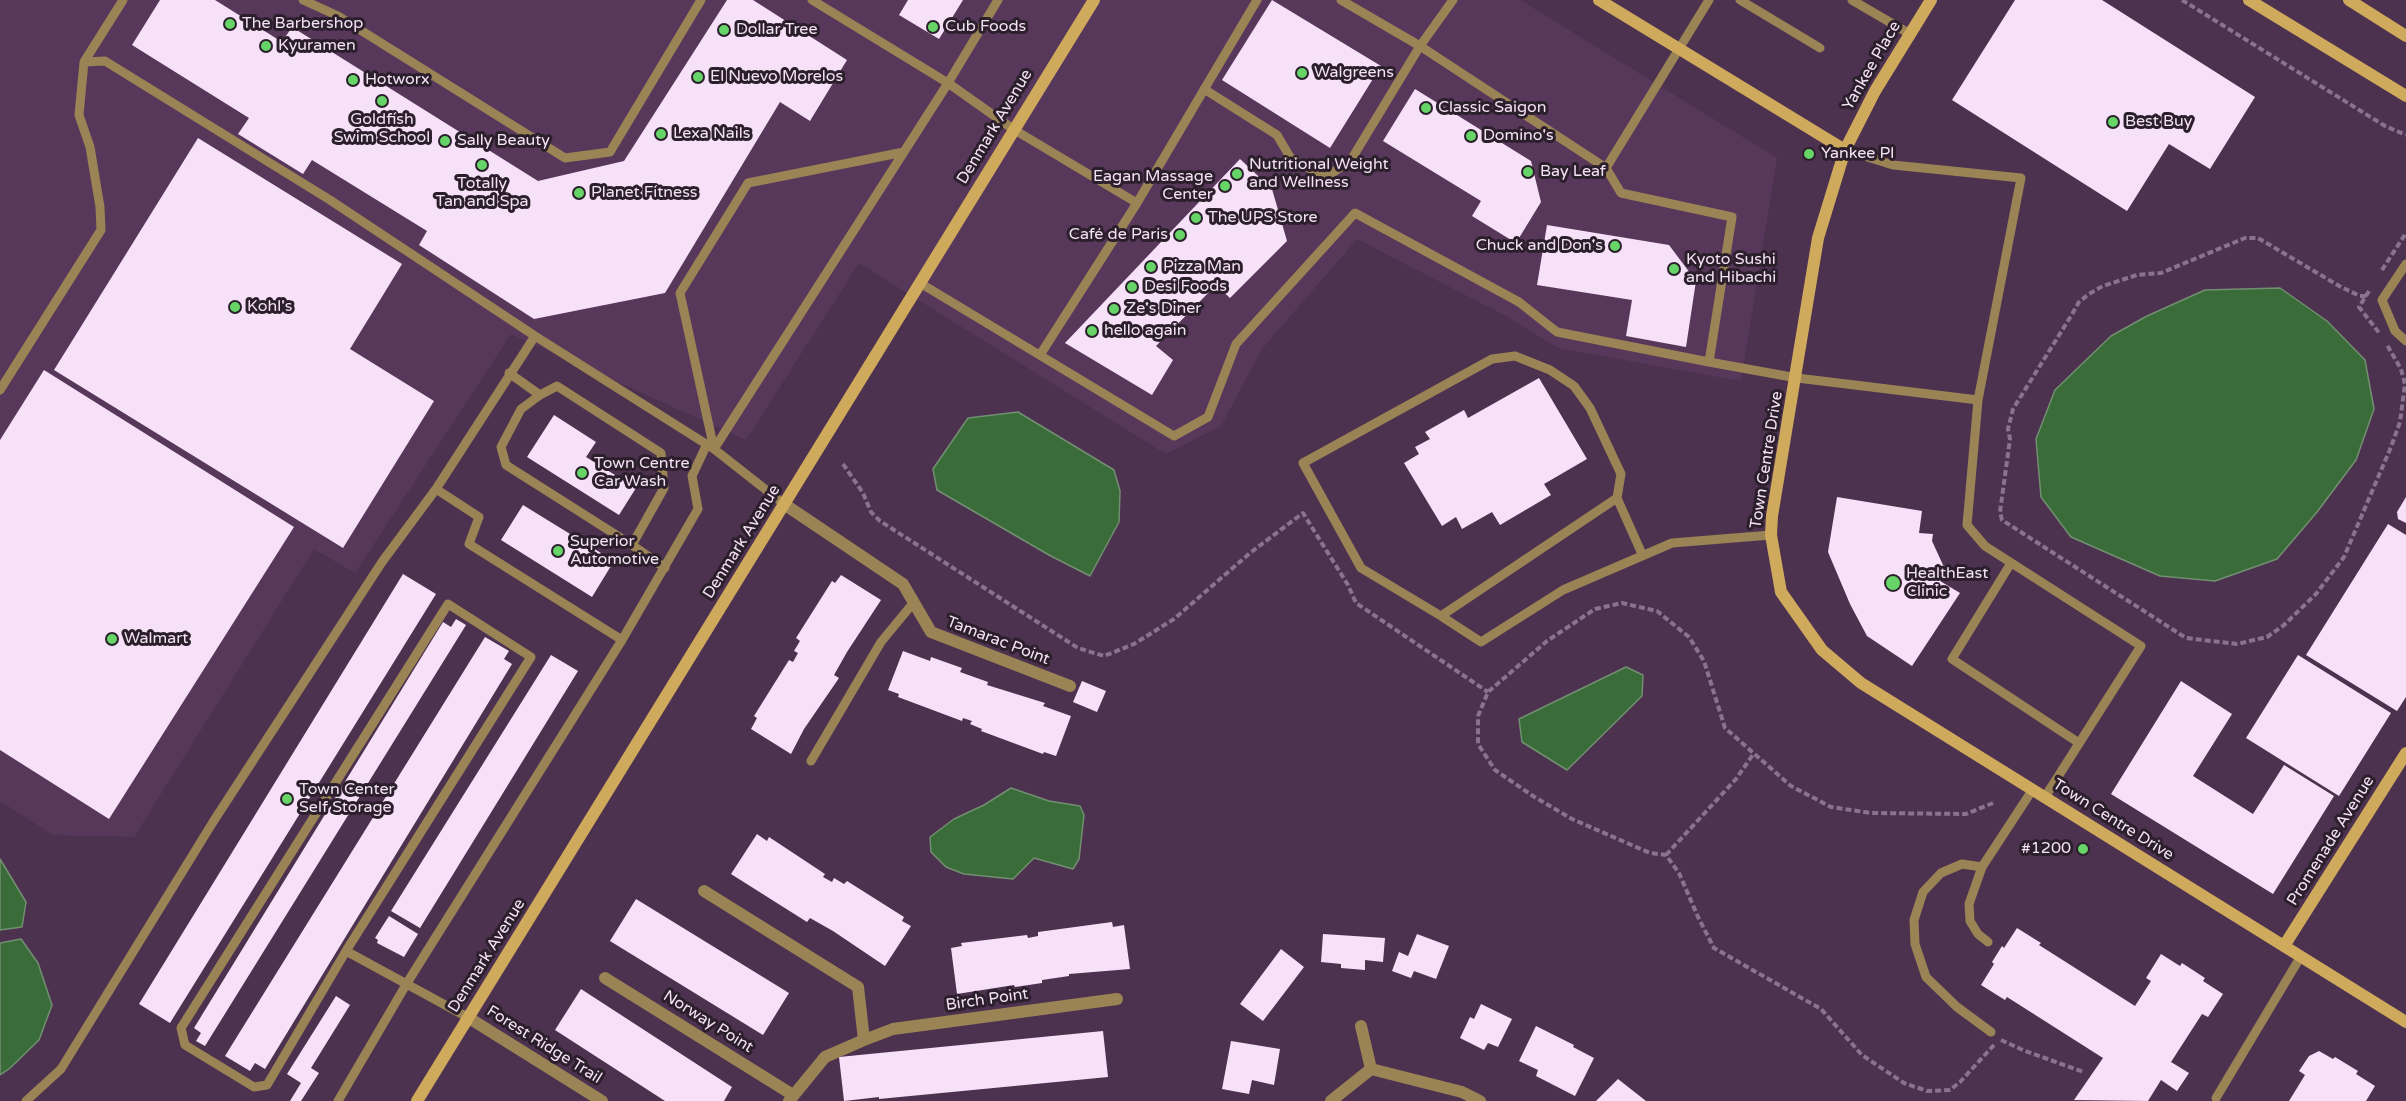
<!DOCTYPE html>
<html>
<head>
<meta charset="utf-8">
<style>
	body { margin:0 }
	canvas { display:block; background:#4c324f }
</style>
</head>
<body>
<canvas width="2406" height="1101"></canvas>
<script>
const c = document.querySelector('canvas').getContext('2d');
c.lineJoin = 'round';
function fillPath(path, color) {
  c.fillStyle = color;
  c.fill(path, 'evenodd');
}
function toPath(rows) {
  const path = new Path2D();
  for (const r of rows) {
    path.moveTo(r[0], r[1]);
    for (let i = 2; i < r.length; i += 2) path.lineTo(r[i], r[i + 1]);
  }
  return path;
}
function stroke(path, color, width, dash) {
  c.strokeStyle = color;
  c.lineWidth = width;
  c.lineCap = dash ? 'butt' : 'round';
  c.setLineDash(dash || []);
  c.stroke(path);
}
function drawText(font, color, halo, rows, align = 'center') {
  c.font = font + ' "Varela Round",sans-serif';
  c.lineWidth = 6;
  c.setLineDash([]);
  c.textBaseline = 'middle';
  c.strokeStyle = halo;
  c.fillStyle = color;
  for (const [text, x, y, turn = 0] of rows) {
    c.save();
    c.translate(x, y);
    c.rotate((+turn || 0) * Math.PI / 180);
    c.textAlign = isNaN(turn) ? turn : align;
    if (halo) c.strokeText(text, 0, 0);
    c.fillText(text, 0, 0);
    c.restore();
  }
}
const built = toPath([
	[0,0,1520,0,1777,158,1741,381,1558,348,1508,317,1357,239,1261,350,1221,426,1166,454,859,263,746,440,511,334,355,573,314,549,134,837,53,835,0,801]
]);
const water = toPath([
	[2280,288,2327,321,2365,360,2374,409,2356,460,2317,512,2277,559,2215,581,2160,576,2071,537,2041,497,2036,439,2055,390,2111,336,2147,316,2205,290,2280,288],
	[1018,412,1114,470,1120,491,1119,522,1090,576,1049,555,937,490,933,469,968,418,1018,412],
	[1626,667,1643,675,1642,696,1567,770,1522,742,1519,719,1626,667],
	[1011,788,1049,801,1080,806,1084,815,1079,859,1073,869,1034,858,1013,879,964,874,946,867,931,852,930,837,954,819,984,805,1011,788],
	[0,859,26,902,22,927,0,930,0,859],
	[21,939,38,963,52,1005,39,1040,9,1069,0,1075,0,943,21,939]
]);
const building = toPath([
	[160,0,215,0,282,42,292,27,538,181,624,161,727,0,753,0,847,60,810,121,780,102,665,293,534,319,419,245,427,231,312,160,303,174,238,134,249,118,132,45],
	[908,0,963,0,939,39,899,15],
	[1272,0,1381,66,1330,148,1222,80],
	[2015,0,2102,0,2255,97,2210,169,2169,144,2127,211,1952,100],
	[1415,89,1531,161,1541,202,1516,243,1472,216,1481,201,1383,141],
	[198,138,402,264,350,349,434,401,343,548,54,370],
	[1240,159,1272,189,1287,241,1230,298,1216,285,1156,346,1173,360,1152,395,1065,343],
	[1547,225,1669,245,1696,281,1686,347,1626,336,1632,300,1537,285],
	[44,370,294,527,109,819,0,750,0,440],
	[1539,378,1587,459,1544,484,1551,495,1500,525,1492,512,1462,529,1456,517,1442,526,1404,463,1419,454,1415,447,1430,439,1425,432,1464,410,1468,418],
	[554,415,596,442,586,457,636,488,619,515,527,457],
	[1837,497,1922,511,1919,533,1933,534,1932,541,1943,565,1949,568,1940,581,1960,593,1912,666,1867,636,1850,604,1828,552],
	[2406,497,2406,523,2398,519,2397,512],
	[523,505,614,561,592,597,501,540],
	[2388,524,2406,535,2406,697,2397,711,2306,655],
	[403,574,436,594,170,1023,139,1004],
	[841,575,881,600,847,652,834,675,839,678,804,729,791,754,751,729,757,718,754,716,789,660,793,662,798,653,794,651,800,641,796,638,832,581,835,583],
	[456,619,466,625,205,1046,196,1041,201,1033,194,1028,443,622,451,627],
	[485,637,509,651,504,659,512,664,265,1069,255,1063,250,1071,225,1056],
	[903,651,930,661,931,657,962,668,960,672,988,682,987,685,1045,703,1043,706,1071,716,1056,756,1044,752,1043,754,981,731,982,729,970,724,972,721,963,718,962,721,898,697,899,694,888,690],
	[551,655,578,671,420,928,391,911],
	[2298,655,2391,713,2339,796,2246,738],
	[1082,681,1106,691,1097,712,1073,702],
	[2181,681,2232,714,2193,776,2253,814,2284,765,2334,796,2273,894,2111,794],
	[757,834,767,841,769,837,825,874,823,877,832,882,834,878,844,884,847,881,904,917,902,921,911,926,885,966,833,931,810,918,807,922,731,874],
	[636,899,789,993,763,1035,610,941],
	[389,916,418,934,404,957,377,943,378,940,375,938],
	[1112,922,1113,927,1124,925,1130,969,1069,974,1069,976,1042,980,1042,983,1015,987,1014,985,957,994,951,948,962,946,961,943,1027,935,1028,938,1038,936,1038,932],
	[2017,928,2041,943,2039,945,2135,1006,2151,981,2146,978,2161,954,2180,966,2182,963,2205,978,2203,981,2223,994,2208,1017,2202,1014,2171,1062,2189,1073,2177,1091,2161,1080,2148,1101,2074,1100,2103,1058,2007,997,2005,1000,1981,985,1994,964,1992,962,2002,946,2004,948],
	[1323,934,1385,938,1383,962,1365,960,1365,970,1341,968,1341,964,1321,962],
	[1417,934,1449,946,1436,979,1414,971,1411,978,1392,971,1399,952,1408,956],
	[1281,949,1304,967,1263,1021,1240,1004],
	[581,989,732,1087,724,1101,665,1101,555,1030],
	[336,996,350,1005,311,1068,319,1073,301,1101,290,1101,301,1083,287,1074],
	[1481,1004,1512,1019,1498,1047,1488,1043,1484,1050,1460,1038,1470,1017,1474,1019],
	[1536,1026,1574,1045,1573,1047,1594,1058,1575,1096,1536,1076,1538,1070,1519,1061],
	[1103,1031,1108,1077,879,1099,879,1097,844,1101,839,1057],
	[1231,1041,1280,1049,1274,1085,1252,1080,1249,1094,1222,1089],
	[2319,1051,2333,1059,2335,1057,2358,1071,2356,1074,2375,1086,2366,1101,2289,1101,2305,1075,2299,1071,2309,1056],
	[1618,1079,1646,1101,1596,1101]
]);
const path = toPath([
	[2182,0,2385,126,2406,135],
	[2382,270,2406,233],
	[2369,291,2359,307,2380,334],
	[2366,296,2360,296,2341,287,2258,238,2245,238,2161,273,2137,275,2103,286,2089,294,2079,302,2071,316,2013,409,2008,429,2010,439,2000,512,2002,520,2186,638,2237,644,2267,637,2284,625,2316,594,2344,557,2391,447,2400,422,2405,384,2401,369,2387,345],
	[843,464,863,493,871,512,880,521,1078,648,1104,656,1134,644,1174,619,1250,553,1303,513,1348,585,1356,603,1488,692],
	[1993,803,1966,814,1871,813,1831,807,1791,786,1725,728,1704,661,1689,637,1657,611,1622,603,1595,609,1547,641,1488,692,1478,716,1478,744,1495,770,1533,796,1572,819,1650,853,1666,855,1679,873,1698,917,1714,948,1821,1009,1862,1055,1904,1083,1927,1091,1950,1090,1960,1082,1994,1045],
	[1666,855,1736,779,1754,753],
	[2001,1040,2025,1051,2084,1072]
]);
const lane = toPath([
	[303,0,338,16,565,158,610,152,701,0],
	[812,0,948,83,1013,129,1137,203,1257,0],
	[1341,0,1420,46,1453,0],
	[1740,0,1820,48],
	[1852,0,1910,34],
	[84,62,105,61,330,200,535,336,714,449,784,504],
	[1204,89,1277,135,1290,157,1325,178,1351,160,1420,46,1606,168,1709,0],
	[1606,168,1621,193,1732,217,1709,362,1797,378,1978,400,2021,178,1893,165,1845,150],
	[2406,264,2382,300,2395,331,2406,341],
	[920,283,1174,436,1208,417,1236,344,1355,213,1519,302,1557,332,1709,362],
	[1040,355,1137,203],
	[509,373,540,395,557,386,661,453,664,488,632,545,665,568],
	[0,390,101,230,100,207,90,147,79,115,84,62,123,0],
	[540,395,521,409,501,447,506,465,632,545],
	[1978,400,1967,525,1985,546,2141,646,2045,797],
	[714,449,948,83,998,0],
	[714,449,680,293,748,183,904,152],
	[436,489,479,517,469,544,622,640,698,509,692,476,707,444],
	[1642,554,1617,498,1441,616,1481,642,1563,590,1672,543,1771,535],
	[2011,563,1952,659,2079,743],
	[1441,616,1361,568,1303,463,1492,359,1515,356,1550,370,1574,386,1590,408,1621,474,1617,498],
	[811,761,881,642,914,602],
	[1982,867,1969,904,1970,921,1978,934,1988,942],
	[346,951,531,657,448,604,181,1028,185,1045,254,1087,267,1085,346,951,469,1018],
	[1991,1032,1957,1007,1926,977,1915,944,1914,920,1923,892,1941,873,1962,864,1982,867,2033,789],
	[2216,1098,2301,956],
	[26,1101,61,1069,213,822,382,562,436,489,535,336],
	[338,1101,407,983,622,640]
]);
const street = toPath([
	[784,504,903,584,931,632,1070,686],
	[704,891,858,987,864,1040,825,1057,789,1101],
	[605,978,793,1095],
	[469,1018,602,1101],
	[1361,1026,1371,1069],
	[864,1040,893,1029,1117,999],
	[1371,1069,1462,1092,1480,1101],
	[1331,1101,1371,1069]
]);
const secondary = toPath([
	[1599,0,1845,150],
	[1931,0,1875,91,1845,150,1818,238,1772,516,1771,535,1781,592,1822,650,1861,683,2406,1022],
	[2249,0,2406,96],
	[2349,0,2406,36],
	[2284,946,2406,753],
	[417,1101,1094,0]
]);
const markers = [
	[230,24,6,"#66d466"],
	[933,27,6,"#66d466"],
	[724,30,6,"#66d466"],
	[266,46,6,"#66d466"],
	[1302,73,6,"#66d466"],
	[698,77,6,"#66d466"],
	[353,80,6,"#66d466"],
	[382,101,6,"#66d466"],
	[1426,108,6,"#66d466"],
	[2113,122,6,"#66d466"],
	[661,134,6,"#66d466"],
	[1471,136,6,"#66d466"],
	[445,141,6,"#66d466"],
	[1809,154,6,"#66d466"],
	[482,165,6,"#66d466"],
	[1528,172,6,"#66d466"],
	[1237,174,6,"#66d466"],
	[1225,186,6,"#66d466"],
	[579,193,6,"#66d466"],
	[1196,218,6,"#66d466"],
	[1180,235,6,"#66d466"],
	[1615,246,6,"#66d466"],
	[1151,267,6,"#66d466"],
	[1674,269,6,"#66d466"],
	[1132,287,6,"#66d466"],
	[235,307,6,"#66d466"],
	[1114,309,6,"#66d466"],
	[1092,331,6,"#66d466"],
	[582,473,6,"#66d466"],
	[558,551,6,"#66d466"],
	[1893,583,8,"#66d466"],
	[112,639,6,"#66d466"],
	[287,799,6,"#66d466"],
	[2083,849,6,"#66d466"]
];
const poiNames = [
	["The Barbershop",242,24],
	["Cub Foods",945,27],
	["Dollar Tree",736,30],
	["Kyuramen",278,46],
	["Walgreens",1314,73],
	["El Nuevo Morelos",710,77],
	["Hotworx",365,80],
	["Classic Saigon",1438,108],
	["Goldfish",382,120,"center"],
	["Swim School",382,138,"center"],
	["Best Buy",2125,122],
	["Lexa Nails",673,134],
	["Domino's",1483,136],
	["Sally Beauty",457,141],
	["Yankee Pl",1821,154],
	["Nutritional Weight",1249,165],
	["and Wellness",1249,183],
	["Bay Leaf",1540,172],
	["Eagan Massage",1213,177,"right"],
	["Center",1213,195,"right"],
	["Totally",482,184,"center"],
	["Tan and Spa",482,202,"center"],
	["Planet Fitness",591,193],
	["The UPS Store",1208,218],
	["Café de Paris",1168,235,"right"],
	["Chuck and Don's",1603,246,"right"],
	["Kyoto Sushi",1686,260],
	["and Hibachi",1686,278],
	["Pizza Man",1163,267],
	["Desi Foods",1144,287],
	["Kohl's",247,307],
	["Ze's Diner",1126,309],
	["hello again",1104,331],
	["Town Centre",594,464],
	["Car Wash",594,482],
	["Superior",570,542],
	["Automotive",570,560],
	["HealthEast",1906,574],
	["Clinic",1906,592],
	["Walmart",124,639],
	["Town Center",299,790],
	["Self Storage",299,808],
	["#1200",2071,849,"right"]
];
const streetNames = [
	["Yankee Place",1872,66,-60],
	["Denmark Avenue",995,127,-59],
	["Town Centre Drive",1767,460,-81],
	["Denmark Avenue",742,542,-58],
	["Tamarac Point",998,641,21],
	["Town Centre Drive",2113,820,32],
	["Promenade Avenue",2331,841,-58],
	["Denmark Avenue",487,956,-58],
	["Birch Point",987,1000,-8],
	["Norway Point",708,1022,32],
	["Forest Ridge Trail",544,1045,32]
];
fillPath(built, '#57385b');
fillPath(water, '#3a6c39');
stroke(water, '#728f71', 1.5);
fillPath(building, '#f7e1f8');
stroke(path, '#8a738c', 4, [6, 3]);
stroke(lane, '#9a8354', 9);
stroke(street, '#9a8354', 12);
stroke(secondary, '#cfa95c', 12);
for (const [x, y, r, color] of markers) {
  const dot = new Path2D();
  dot.arc(x, y, r, 0, 2 * Math.PI);
  c.fillStyle = color;
  c.fill(dot);
  stroke(dot, '#2b1f2c', 2);
}
drawText('16px', '#f3e2f4', '#2b1f2c', poiNames, 'left');
drawText('16px', '#f3e2f4', '#2b1f2c', streetNames);
</script>
</body>
</html>
